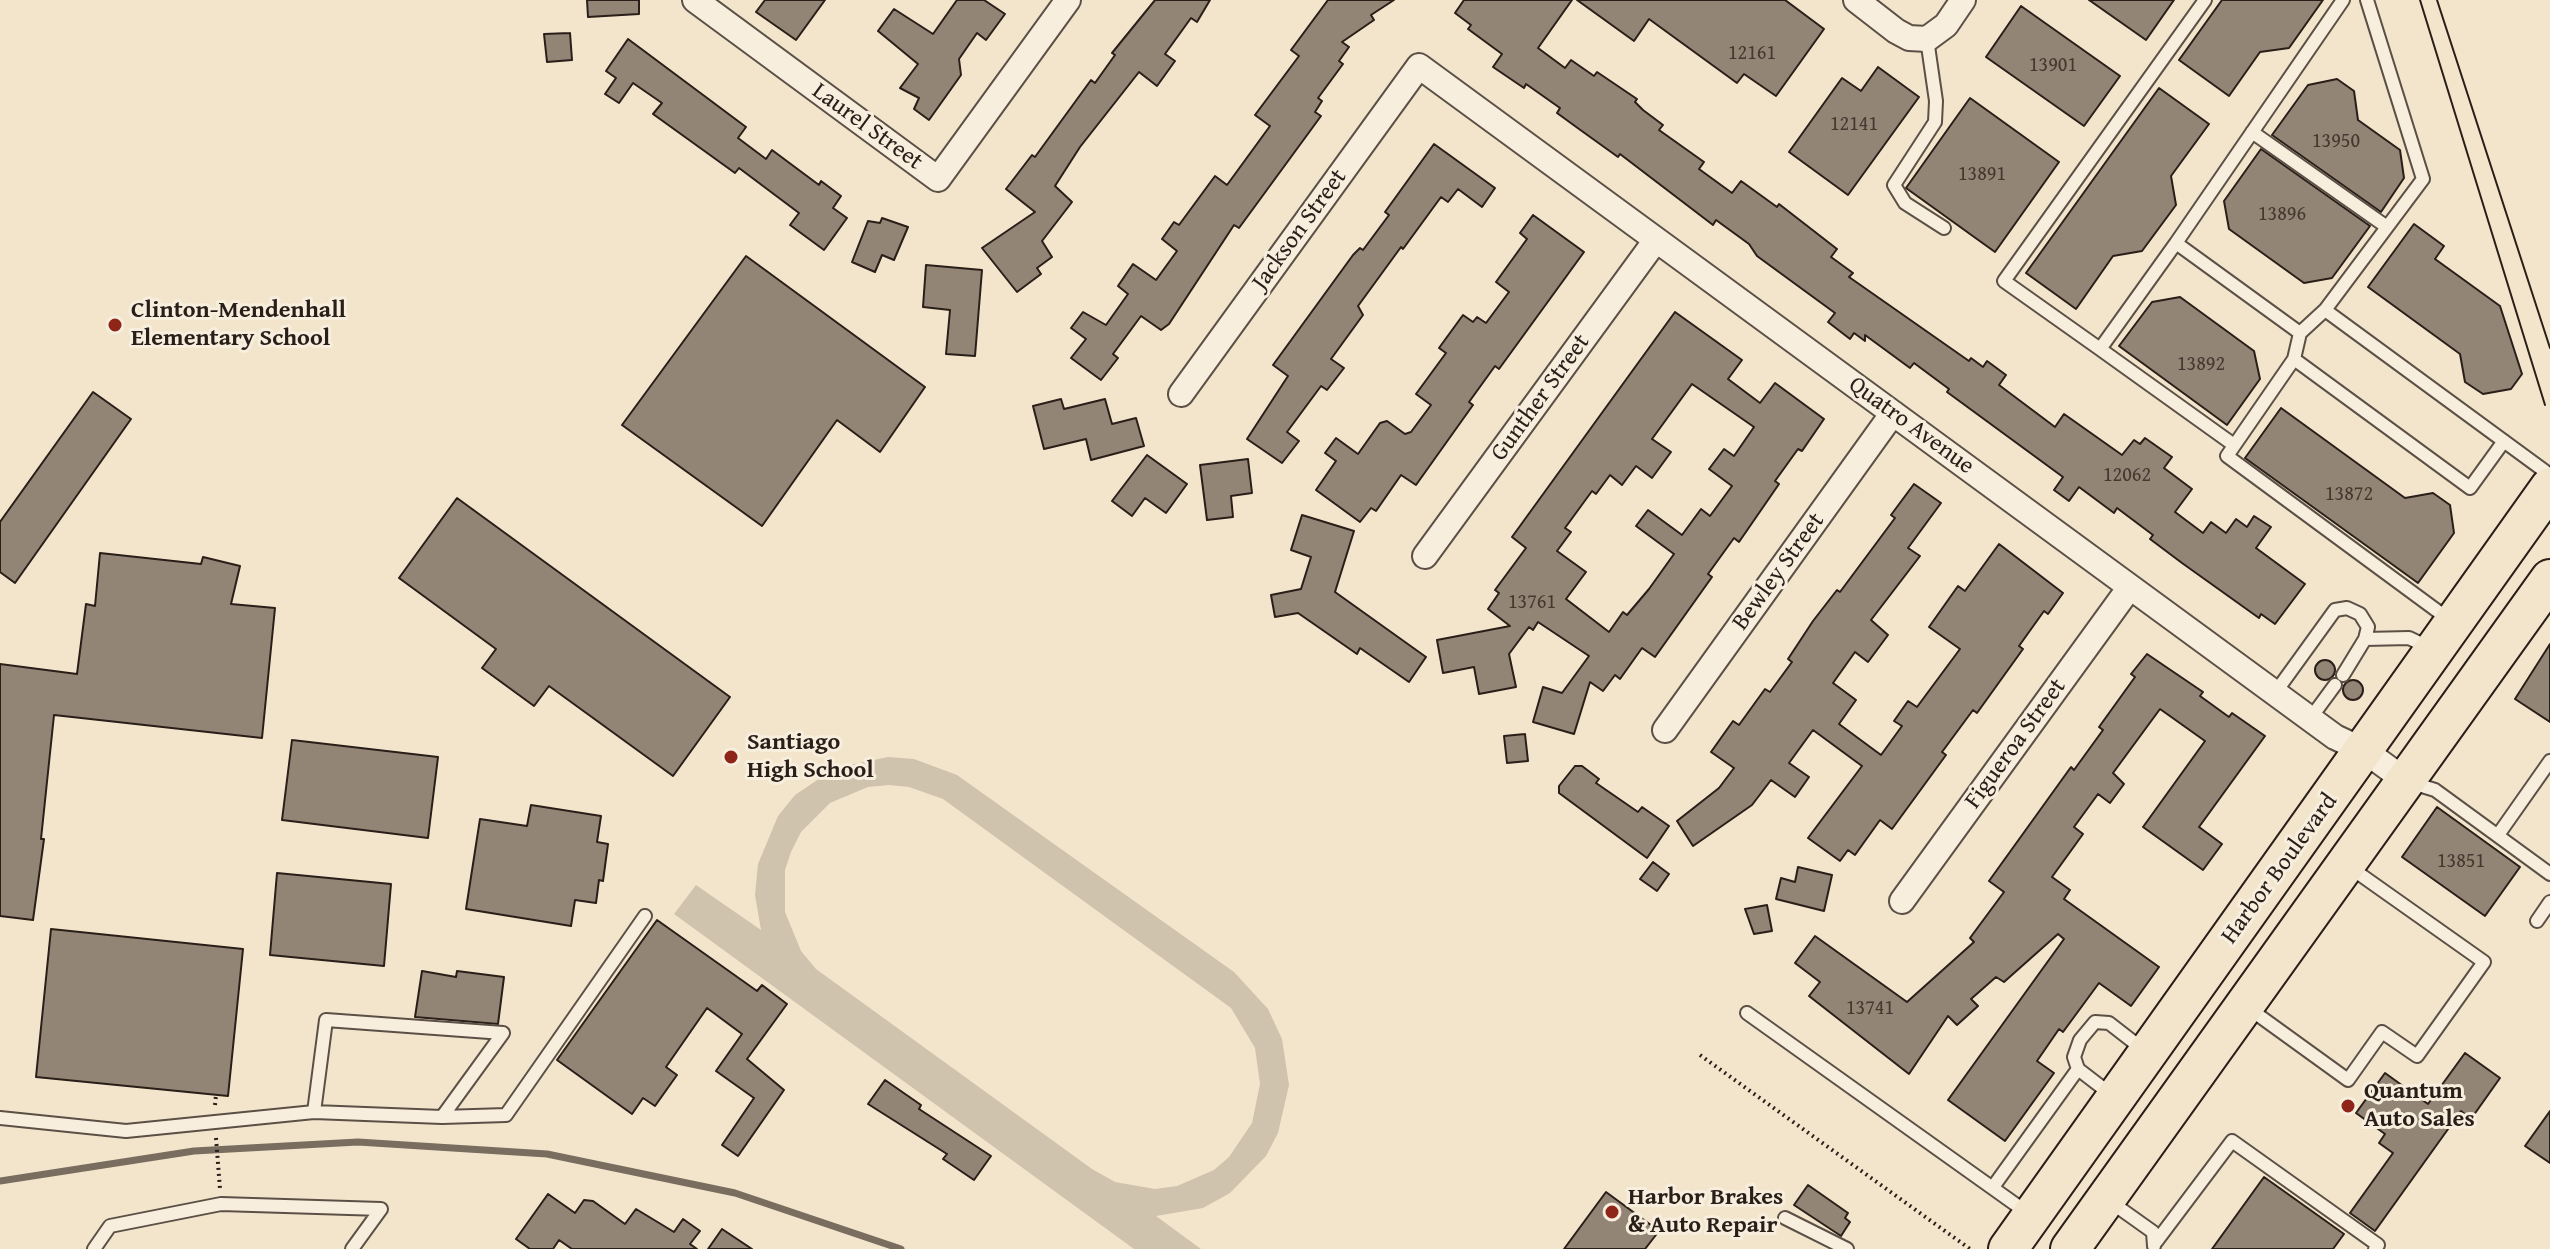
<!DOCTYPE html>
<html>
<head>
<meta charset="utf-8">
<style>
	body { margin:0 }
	canvas { display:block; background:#f2e5cc }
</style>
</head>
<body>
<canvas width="2550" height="1249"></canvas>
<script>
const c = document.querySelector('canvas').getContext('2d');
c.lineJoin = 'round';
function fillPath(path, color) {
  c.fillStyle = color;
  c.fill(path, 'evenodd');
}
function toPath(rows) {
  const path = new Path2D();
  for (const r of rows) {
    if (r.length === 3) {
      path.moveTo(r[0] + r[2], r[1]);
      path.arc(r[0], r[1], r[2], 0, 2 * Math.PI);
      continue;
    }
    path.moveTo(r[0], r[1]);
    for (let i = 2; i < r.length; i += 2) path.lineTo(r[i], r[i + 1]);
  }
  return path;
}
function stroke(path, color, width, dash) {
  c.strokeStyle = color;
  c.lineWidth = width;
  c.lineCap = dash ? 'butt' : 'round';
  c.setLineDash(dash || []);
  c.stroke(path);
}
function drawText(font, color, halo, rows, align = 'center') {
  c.font = font + ' "Gentium Book Plus",serif';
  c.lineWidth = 6;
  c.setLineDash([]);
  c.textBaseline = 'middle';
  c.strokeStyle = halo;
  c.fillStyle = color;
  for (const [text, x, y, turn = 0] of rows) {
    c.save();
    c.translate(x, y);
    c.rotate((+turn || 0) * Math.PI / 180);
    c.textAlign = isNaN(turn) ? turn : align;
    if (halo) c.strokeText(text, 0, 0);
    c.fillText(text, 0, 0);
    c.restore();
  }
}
const green = toPath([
	[888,757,914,759,957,775,1234,972,1268,1009,1282,1039,1289,1085,1278,1133,1266,1156,1230,1193,1203,1208,1156,1216,1201,1249,1134,1249,674,914,696,885,761,930,755,895,758,864,778,816,795,795,835,768],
	[889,785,909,787,943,799,1231,1008,1255,1048,1260,1084,1252,1123,1229,1157,1214,1170,1177,1186,1155,1189,1115,1182,1092,1169,816,969,801,951,785,912,785,870,791,852,801,832,830,803,868,787]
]);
const stream = toPath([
	[0,1181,194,1151,358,1142,547,1154,735,1193,901,1249]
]);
const building = toPath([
	[587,0,639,0,639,14,588,17,587,0],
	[765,0,825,0,796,40,756,12,765,0],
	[957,0,984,0,1005,14,986,40,977,33,959,59,961,75,929,120,914,109,919,98,900,88,918,64,878,31,894,9,933,34,957,0],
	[1155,0,1210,0,1197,22,1191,18,1165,54,1175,61,1157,86,1139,72,1080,147,1055,186,1072,202,1042,241,1052,257,1037,268,1041,274,1017,292,982,248,1035,212,1006,189,1032,155,1035,157,1091,80,1095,83,1115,55,1112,53,1155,0],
	[1328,0,1394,0,1371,15,1374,20,1342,42,1349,47,1339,61,1343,64,1318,98,1322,101,1315,112,1321,116,1239,228,1234,225,1169,324,1161,330,1141,316,1113,354,1118,358,1101,380,1071,358,1086,339,1071,328,1083,312,1106,325,1128,294,1118,286,1133,264,1156,280,1177,251,1162,239,1174,222,1179,225,1215,176,1227,185,1270,126,1255,115,1299,56,1291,50,1328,0],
	[1464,0,1572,0,1538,48,1565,68,1571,60,1594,76,1597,72,1637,99,1635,102,1643,110,1663,125,1659,130,1704,162,1699,169,1732,193,1741,181,1777,207,1779,204,1837,249,1831,257,1853,273,1849,277,1969,361,1971,358,1983,367,1987,361,2006,375,1999,385,2055,427,2064,414,2122,455,2134,440,2140,444,2145,438,2172,457,2164,468,2192,489,2175,512,2203,533,2211,522,2226,533,2236,519,2247,527,2254,516,2271,527,2256,548,2305,584,2275,624,2261,614,2259,618,2182,563,2150,539,2153,535,2117,508,2114,513,2079,487,2069,501,2054,490,2063,477,1947,392,1949,389,1914,363,1910,368,1865,335,1865,341,1854,333,1850,339,1828,322,1835,313,1757,256,1749,244,1716,220,1713,225,1620,154,1618,157,1579,129,1557,113,1560,108,1526,84,1524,88,1493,67,1502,54,1468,29,1471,25,1455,13,1464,0],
	[1577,0,1785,0,1824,29,1776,96,1744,74,1737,83,1649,19,1634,41,1577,0],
	[2089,0,2174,0,2146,40,2089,0],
	[2222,0,2323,0,2289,48,2260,52,2229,96,2179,60,2222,0],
	[2021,6,2120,76,2084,126,1986,57,2021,6],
	[570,33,572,60,547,62,544,34,570,33],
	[628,39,746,127,738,138,766,159,772,150,819,185,821,181,841,196,833,208,847,218,824,250,790,225,799,213,739,168,735,173,653,114,662,103,633,83,619,103,605,94,616,78,606,71,628,39],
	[1878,67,1919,97,1848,195,1789,152,1842,78,1861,91,1878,67],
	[2337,79,2354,91,2358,120,2400,150,2404,178,2381,212,2272,135,2308,85,2337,79],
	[2159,88,2209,124,2171,176,2176,205,2142,251,2113,256,2076,309,2026,273,2159,88],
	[1970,98,2059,162,1995,252,1906,188,1970,98],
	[1434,144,1495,188,1482,207,1458,189,1448,202,1441,197,1403,249,1401,247,1358,306,1363,315,1331,359,1344,368,1327,390,1321,386,1287,432,1299,441,1282,463,1247,439,1288,376,1273,365,1353,255,1360,248,1363,250,1389,215,1385,212,1434,144],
	[2261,149,2370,226,2332,278,2304,283,2229,229,2224,201,2261,149],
	[1533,215,1584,252,1499,369,1495,366,1469,402,1473,405,1416,485,1401,475,1376,511,1371,508,1360,522,1316,490,1336,461,1325,453,1336,438,1358,454,1380,423,1387,421,1405,434,1411,432,1431,405,1416,394,1446,353,1439,348,1463,315,1473,322,1477,317,1486,323,1509,292,1496,282,1527,239,1520,233,1533,215],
	[882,218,908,227,894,260,882,255,875,272,852,262,868,221,880,223,882,218],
	[2414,224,2444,246,2435,259,2500,306,2522,374,2511,389,2483,394,2465,382,2460,354,2368,287,2414,224],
	[746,256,925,387,880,452,837,420,762,526,622,425,746,256],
	[926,265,982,270,975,356,946,354,950,310,923,307,926,265],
	[2180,297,2254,351,2260,379,2227,425,2119,346,2152,302,2180,297],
	[1675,312,1742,360,1728,379,1760,403,1775,383,1824,419,1802,451,1798,449,1775,481,1779,484,1739,542,1734,538,1708,574,1712,577,1655,657,1642,648,1620,679,1615,675,1603,691,1590,682,1574,734,1533,722,1543,687,1562,693,1589,656,1538,622,1533,630,1529,627,1509,654,1516,687,1479,694,1474,667,1443,673,1437,640,1510,626,1488,609,1499,593,1495,590,1526,548,1512,537,1675,312],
	[1692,384,1754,427,1734,456,1724,449,1709,469,1732,486,1710,516,1701,509,1682,535,1648,510,1636,526,1674,554,1649,589,1627,615,1623,612,1609,632,1566,599,1586,572,1557,551,1571,532,1565,528,1592,491,1596,494,1610,475,1622,485,1636,466,1652,478,1671,452,1652,439,1692,384],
	[93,392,131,419,15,583,0,572,0,522,93,392],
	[1061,399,1064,409,1105,399,1112,424,1136,418,1144,446,1091,460,1086,439,1044,449,1033,406,1061,399],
	[2281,408,2405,498,2433,493,2450,505,2454,533,2418,583,2245,458,2281,408],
	[1147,455,1187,484,1166,513,1145,498,1132,516,1112,501,1147,455],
	[1248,459,1252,493,1231,496,1233,517,1207,520,1200,465,1248,459],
	[1914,484,1941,503,1908,548,1920,556,1871,620,1888,635,1868,662,1855,652,1833,683,1856,700,1839,724,1881,755,1902,726,1894,721,1908,701,1917,707,1960,649,1929,627,1958,586,1965,591,1999,544,2063,593,2048,614,2044,611,2019,646,2023,649,1977,713,1973,710,1942,752,1946,755,1892,829,1880,820,1855,855,1848,850,1840,861,1808,838,1862,766,1813,730,1789,763,1809,777,1795,797,1771,780,1752,805,1693,846,1677,821,1719,788,1734,768,1711,752,1733,721,1739,725,1765,689,1770,692,1792,662,1788,659,1813,621,1837,590,1840,592,1895,518,1891,515,1914,484],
	[457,498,730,697,673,776,549,686,534,706,482,668,496,649,399,578,457,498],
	[1302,515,1354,531,1335,592,1426,657,1409,682,1360,648,1357,654,1298,613,1275,617,1271,595,1301,589,1311,557,1291,550,1302,515],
	[100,553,201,564,203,557,240,566,231,604,275,608,262,738,54,715,41,839,44,839,33,920,0,916,0,664,77,674,86,604,95,606,100,553],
	[2550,644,2550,722,2515,699,2550,644],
	[2147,654,2203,692,2200,696,2229,717,2232,713,2265,736,2199,827,2222,844,2203,870,2143,827,2205,741,2160,709,2113,773,2124,784,2110,803,2098,794,2074,827,2083,834,2052,877,2070,890,2064,899,2159,967,2131,1006,2099,983,2063,1032,2059,1029,2037,1061,2054,1073,2005,1141,1948,1100,2064,939,2058,934,2004,982,1996,977,1971,999,1978,1006,1957,1025,1948,1016,1909,1074,1809,996,1820,982,1795,963,1815,936,1907,1002,1974,942,1970,938,2004,892,1989,881,2071,767,2074,770,2103,730,2099,727,2135,677,2131,674,2147,654],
	[2325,670,10],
	[2353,690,10],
	[1525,734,1528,761,1507,763,1504,736,1525,734],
	[292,740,438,757,428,838,282,820,292,740],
	[1575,766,1582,766,1599,779,1596,783,1638,812,1642,807,1669,826,1647,858,1559,793,1559,786,1575,766],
	[531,805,601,816,597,842,608,844,603,881,599,880,596,903,575,900,571,926,466,909,480,819,527,826,531,805],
	[2437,807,2520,867,2485,916,2402,857,2437,807],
	[1653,862,1669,874,1657,891,1640,879,1653,862],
	[1798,867,1832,875,1824,911,1776,899,1781,878,1795,882,1798,867],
	[277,873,391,884,384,966,270,955,277,873],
	[1767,905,1772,931,1754,934,1745,909,1767,905],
	[657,920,757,991,762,985,787,1004,747,1059,784,1090,738,1156,722,1145,754,1098,716,1071,742,1034,707,1008,666,1067,677,1075,655,1106,643,1098,632,1114,557,1060,657,920],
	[51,929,243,949,228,1096,36,1077,51,929],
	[422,971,456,977,457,971,504,977,498,1024,415,1017,422,971],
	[2465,1053,2500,1078,2471,1119,2461,1111,2375,1231,2350,1213,2393,1153,2379,1143,2385,1134,2356,1113,2385,1073,2428,1104,2465,1053],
	[885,1080,921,1105,919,1109,991,1156,974,1180,943,1159,947,1154,868,1104,885,1080],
	[2550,1111,2550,1163,2525,1146,2550,1111],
	[2264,1177,2344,1234,2333,1249,2212,1249,2264,1177],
	[1808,1185,1848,1213,1845,1218,1850,1222,1841,1236,1794,1205,1808,1185],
	[1606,1192,1659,1231,1645,1249,1564,1249,1606,1192],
	[548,1194,575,1213,584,1200,593,1201,625,1224,636,1209,674,1232,683,1219,700,1231,690,1244,697,1249,572,1249,559,1240,553,1249,530,1249,516,1239,548,1194],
	[722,1229,752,1249,708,1249,722,1229]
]);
const path = toPath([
	[1700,1055,1970,1249],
	[215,1105,216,1095],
	[216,1138,220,1189]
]);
const lane = toPath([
	[1927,39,1936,101,1935,122,1894,185,1905,203,1944,228],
	[2252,132,2387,227],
	[2176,243,2343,0],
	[2325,310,2423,179,2367,0],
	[2100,349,2004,281,2205,0],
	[2294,359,2470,488,2504,441],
	[2234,445,2100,349,2176,243,2300,333],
	[2451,621,2227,456,2294,359,2300,333,2325,310,2550,475],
	[2365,639,2409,638,2432,649],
	[2275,693,2335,610,2347,608,2360,614,2368,627,2365,639,2343,675],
	[2310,719,2335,685],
	[2409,782,2435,790,2550,874],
	[2498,835,2550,761],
	[2537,921,2550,902],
	[2247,1007,2348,1080,2382,1032,2417,1056,2484,962,2351,868],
	[1747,1013,2029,1214],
	[2113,1096,2078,1069,2074,1057,2080,1040,2095,1022,2109,1023,2145,1051],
	[442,1117,506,1115,645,916],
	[0,1118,126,1131,314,1112,442,1117,503,1033,326,1020,314,1112],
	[1993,1187,2078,1069],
	[2108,1200,2153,1232,2154,1246],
	[1785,1218,1847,1249],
	[2156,1242,2232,1141,2378,1245,2375,1249],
	[94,1249,110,1226,221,1204,381,1209,352,1249]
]);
const street = toPath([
	[695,0,938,179,1068,0],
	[1856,0,1896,31,1909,38,1927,39,1946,25,1963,0],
	[1181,394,1419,66,2335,737,2365,751,2406,781],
	[1425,556,1656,240],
	[1665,730,1893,413],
	[1902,901,2130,587]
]);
const primary = toPath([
	[2008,1249,2550,487],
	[2070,1249,2550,579]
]);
const tram = toPath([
	[2420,0,2545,405],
	[2437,0,2550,348]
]);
const markers = [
	[115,325,8,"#8f2418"],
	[731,757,8,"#8f2418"],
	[2348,1106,8,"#8f2418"],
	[1612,1212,8,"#8f2418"]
];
const numberNames = [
	["12161",1752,54],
	["13901",2053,66],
	["12141",1854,125],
	["13950",2336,142],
	["13891",1982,175],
	["13896",2282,215],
	["13892",2201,365],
	["12062",2127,476],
	["13872",2349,495],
	["13761",1532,603],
	["13851",2461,862],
	["13741",1870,1009]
];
const streetNames = [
	["Laurel Street",867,127,36],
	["Jackson Street",1300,230,-54],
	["Gunther Street",1541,398,-54],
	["Quatro Avenue",1911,426,36],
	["Bewley Street",1779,572,-54],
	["Figueroa Street",2016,744,-54],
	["Harbor Boulevard",2280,869,-54]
];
const poiNames = [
	["Clinton-Mendenhall",131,311],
	["Elementary School",131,339],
	["Santiago",747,743],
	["High School",747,771],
	["Quantum",2364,1092],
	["Auto Sales",2364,1120],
	["Harbor Brakes",1628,1198],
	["& Auto Repair",1628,1226]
];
fillPath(green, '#d0c3ae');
stroke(stream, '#796d60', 7);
fillPath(building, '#928576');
stroke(building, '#2a1e19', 2);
stroke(lane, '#5c5046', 16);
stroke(street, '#5c5046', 28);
stroke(primary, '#2a1e19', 42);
stroke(path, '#2a1e19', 4, [2, 4]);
stroke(lane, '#f7eede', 12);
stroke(street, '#f7eede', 24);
stroke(primary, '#f2e5cc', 38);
stroke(tram, '#2a1e19', 2);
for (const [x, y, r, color] of markers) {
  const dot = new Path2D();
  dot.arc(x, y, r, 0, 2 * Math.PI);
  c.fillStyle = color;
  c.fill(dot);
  stroke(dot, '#f7eede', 3);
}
drawText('20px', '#443830', null, numberNames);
drawText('24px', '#2a1e19', '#f7eede', streetNames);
drawText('bold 24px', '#2a1e19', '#f7eede', poiNames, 'left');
</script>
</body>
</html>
